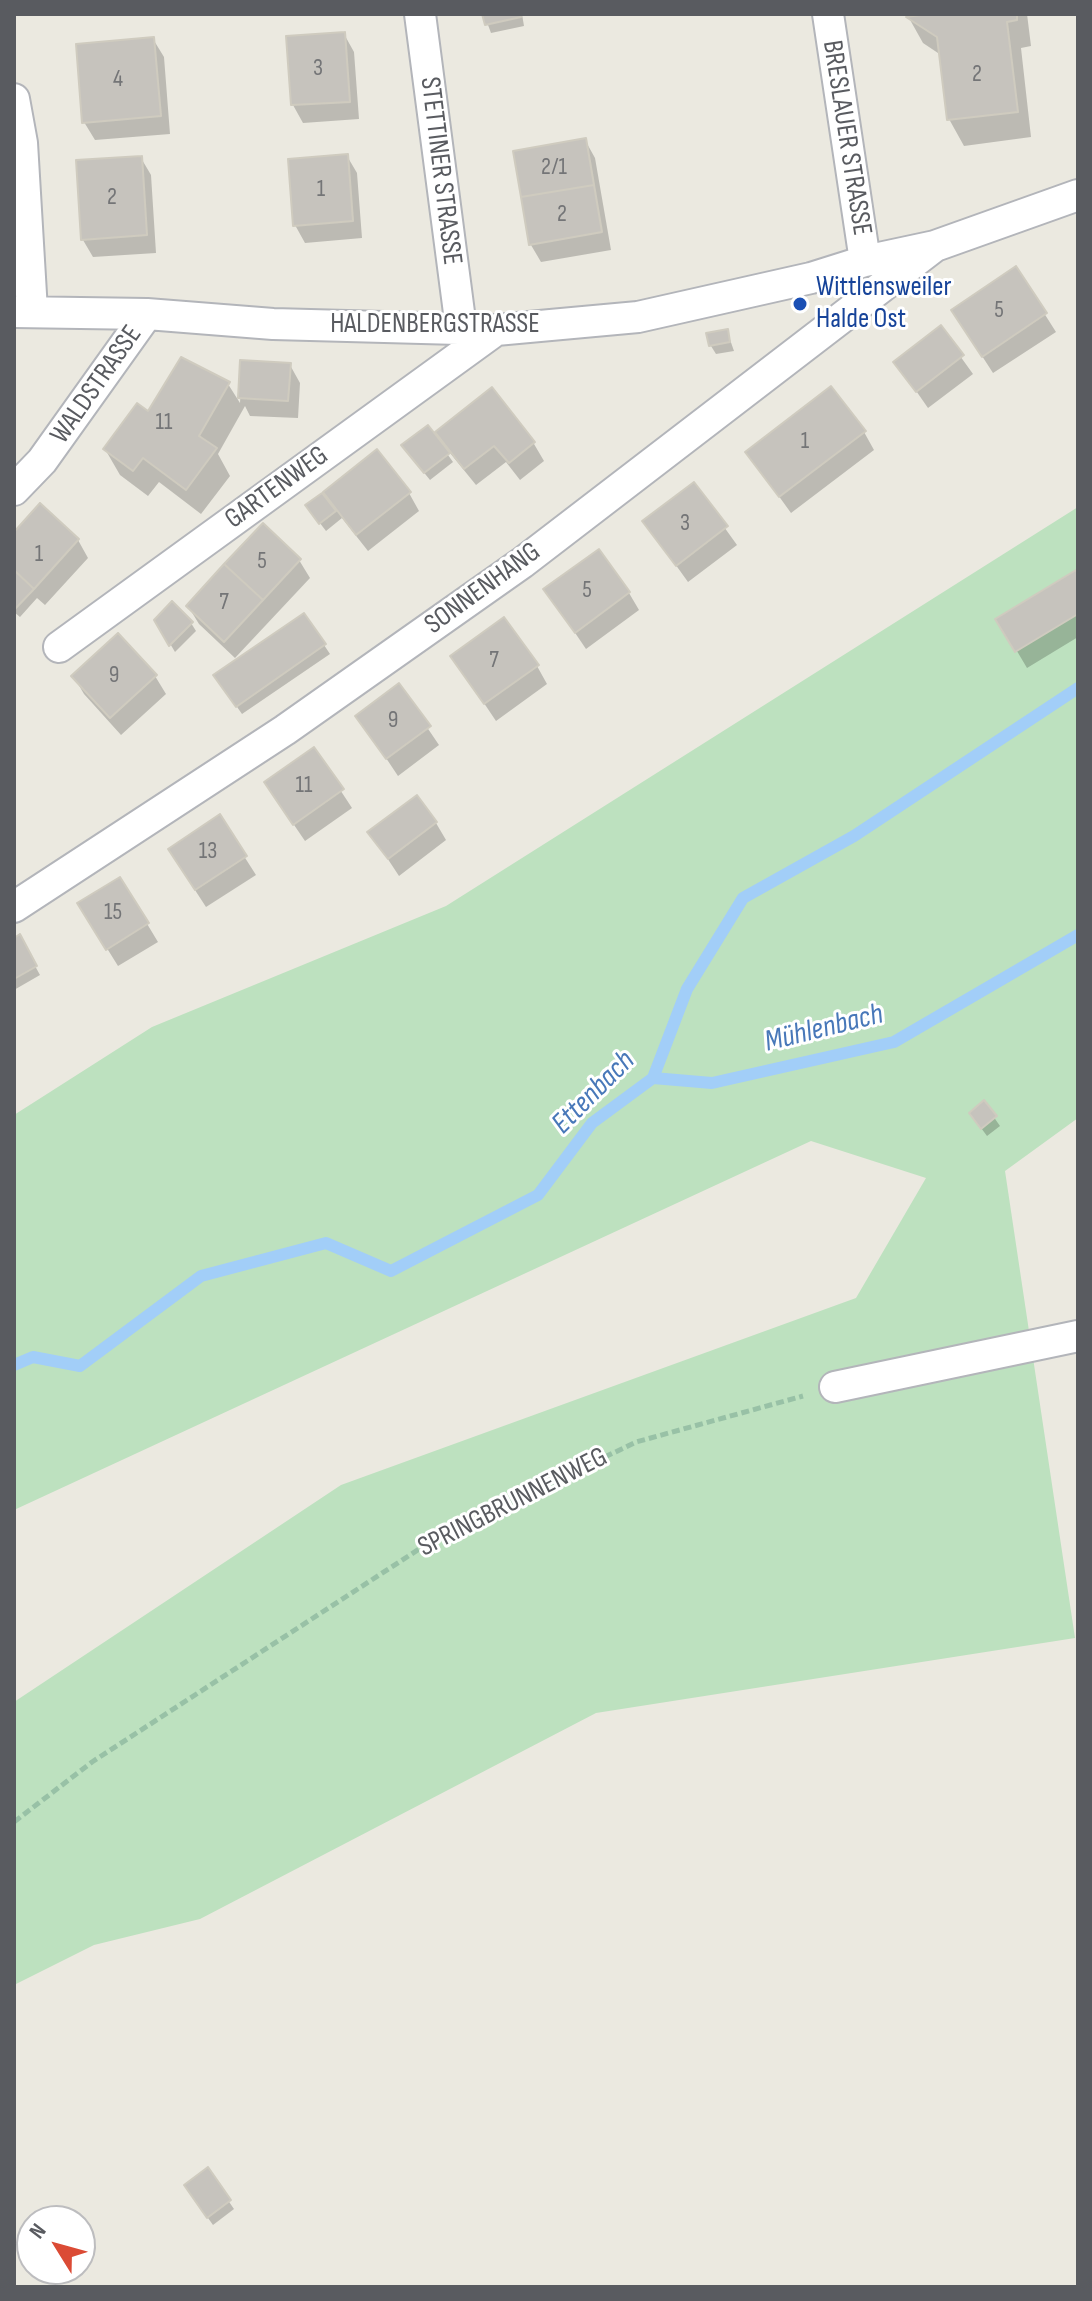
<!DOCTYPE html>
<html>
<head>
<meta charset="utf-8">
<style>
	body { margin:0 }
	#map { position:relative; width:1092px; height:2301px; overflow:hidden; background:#ebe9e0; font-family:"Sofia Sans Condensed",sans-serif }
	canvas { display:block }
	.frame { position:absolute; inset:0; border:16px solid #595b60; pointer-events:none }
	.north { position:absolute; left:16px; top:2205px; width:80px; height:80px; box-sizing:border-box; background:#fff; border:2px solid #bdbdbf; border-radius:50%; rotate:307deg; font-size:22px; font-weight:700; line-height:32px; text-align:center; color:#595b60 }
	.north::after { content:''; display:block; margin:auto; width:28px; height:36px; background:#db4b35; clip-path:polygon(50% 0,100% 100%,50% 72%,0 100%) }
</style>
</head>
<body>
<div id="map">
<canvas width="1092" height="2301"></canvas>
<div class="frame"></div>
<div class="north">N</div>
</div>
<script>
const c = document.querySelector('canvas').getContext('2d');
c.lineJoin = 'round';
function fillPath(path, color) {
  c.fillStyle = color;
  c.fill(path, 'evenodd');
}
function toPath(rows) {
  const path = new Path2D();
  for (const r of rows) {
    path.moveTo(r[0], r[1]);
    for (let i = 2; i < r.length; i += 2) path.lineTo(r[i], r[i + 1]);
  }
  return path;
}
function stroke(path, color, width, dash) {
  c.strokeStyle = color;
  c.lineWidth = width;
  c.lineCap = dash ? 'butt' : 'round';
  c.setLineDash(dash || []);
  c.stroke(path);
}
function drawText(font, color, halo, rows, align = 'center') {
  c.font = font + ' "Sofia Sans Condensed",sans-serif';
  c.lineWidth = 6;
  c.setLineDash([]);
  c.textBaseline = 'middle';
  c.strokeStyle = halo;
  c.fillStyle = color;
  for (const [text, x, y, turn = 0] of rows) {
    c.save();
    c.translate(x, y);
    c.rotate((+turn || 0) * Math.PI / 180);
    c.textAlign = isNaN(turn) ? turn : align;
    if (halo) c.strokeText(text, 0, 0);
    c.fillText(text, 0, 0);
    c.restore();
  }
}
const green = toPath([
	[1078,507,1078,1118,1005,1171,1075,1638,596,1713,200,1919,94,1945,14,1985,14,1702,341,1485,856,1298,926,1178,811,1141,14,1510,14,1115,152,1027,446,906]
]);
const shadow = toPath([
	[484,14,522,14,524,26,491,33],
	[945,14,1027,14,1031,46,1021,48,1031,137,964,146,949,119,941,55,923,43,909,18],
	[344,34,354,52,359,119,303,123,293,105],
	[153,39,164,57,170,134,95,140,84,122],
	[585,140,595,158,611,250,541,262,531,245],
	[347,156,357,173,362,238,305,243,295,225],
	[141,158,151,175,156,253,93,257,83,240],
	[1016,269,1056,332,993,373,964,328],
	[940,328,973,374,928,408,896,362],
	[727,331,734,351,716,354,711,346],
	[242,362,290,365,300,383,298,418,250,416,245,406,218,454,230,476,201,514,159,482,148,496,120,475,105,449,228,384,240,403],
	[492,390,534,444,544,461,520,480,506,462,476,485,450,453,448,455,453,462,430,480,409,454,447,449,438,433],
	[864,432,874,450,791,513,747,452],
	[694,485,737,545,688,582,645,522],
	[325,493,409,493,419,511,368,551,342,518,326,531,313,514,333,506],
	[14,535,78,540,88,558,45,605,37,598,20,617,14,612],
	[299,560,310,578,235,658,199,624,188,606],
	[1078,578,1078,637,1027,668,998,619],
	[546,590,629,593,639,610,586,649],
	[304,615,330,654,242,714,221,684],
	[156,620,191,623,196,631,175,652],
	[453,657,537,666,547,684,496,721],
	[155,676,166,694,121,735,84,694,74,677],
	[399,686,439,745,398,776,358,716],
	[314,750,352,808,305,841,277,800],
	[219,817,256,875,206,907,180,867],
	[436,823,446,840,399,876,370,832],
	[120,879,158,942,118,966,90,921],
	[19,937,40,975,14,990,14,940],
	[984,1103,1000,1126,987,1136,976,1121],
	[207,2170,234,2209,213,2225,191,2194]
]);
const stream = toPath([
	[653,1078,712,1083,894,1042,1078,935],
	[14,1365,33,1357,80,1366,201,1276,326,1243,391,1271,538,1195,592,1123,653,1078,687,989,743,898,854,836,1078,688]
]);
const building = toPath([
	[482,14,520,14,521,17,485,25,482,14],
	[928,14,1017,14,1017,20,1007,22,1018,112,947,120,937,37,906,17,928,14],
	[345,32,350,102,291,105,286,36,345,32],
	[154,37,161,116,82,123,76,44,154,37],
	[586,138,594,185,521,197,513,151,586,138],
	[348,154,353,221,293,226,288,159,348,154],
	[142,156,147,235,81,240,76,160,142,156],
	[594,185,602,232,529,245,521,197,594,185],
	[1016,266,1047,313,982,357,951,310,1016,266],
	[941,325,964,355,916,392,893,362,941,325],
	[728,329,730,342,709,346,706,333,728,329],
	[181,357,230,382,199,436,217,448,186,490,143,458,133,471,103,449,137,403,148,411,181,357],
	[240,360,291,363,288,401,238,398,240,360],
	[831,386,866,431,779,497,745,452,831,386],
	[492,387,535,442,509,463,494,446,464,469,435,432,492,387],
	[428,425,450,453,424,473,401,445,428,425],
	[377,449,411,492,356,535,323,492,377,449],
	[694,482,728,526,676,566,642,521,694,482],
	[322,493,336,511,319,524,305,505,322,493],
	[40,503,79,539,34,589,14,570,14,532,40,503],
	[263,523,301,559,263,600,224,564,263,523],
	[599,549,630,592,575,633,543,589,599,549],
	[224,564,263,600,224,642,186,606,224,564],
	[14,570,34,589,14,610,14,570],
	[1076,570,1078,574,1078,614,1015,652,995,619,1076,570],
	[172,601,193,622,169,646,154,620,172,601],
	[304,613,326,644,236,707,213,675,304,613],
	[504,617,539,665,484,704,450,656,504,617],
	[118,633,157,675,110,718,71,676,118,633],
	[399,683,431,726,386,759,355,716,399,683],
	[314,747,344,789,293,825,264,782,314,747],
	[417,795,437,822,388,859,367,832,417,795],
	[220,814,247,856,195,890,168,849,220,814],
	[120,877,149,923,106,950,77,903,120,877],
	[20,934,37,966,14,979,14,938,20,934],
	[984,1100,997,1116,981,1129,969,1113,984,1100],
	[208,2167,231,2200,207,2218,184,2185,208,2167]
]);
const path = toPath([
	[14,1822,92,1762,433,1540,636,1442,803,1396]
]);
const minor = toPath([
	[420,14,461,328],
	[828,14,865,261],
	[14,99,22,143,32,311],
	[14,312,147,314,273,324,496,330,638,317,811,278,865,261,935,246,1078,195],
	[14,490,42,461,147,314],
	[59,647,496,330],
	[14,907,285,730,522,563,935,246],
	[835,1387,1078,1336]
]);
const markers = [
	[800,304,8,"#1a4fb4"]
];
const numberNames = [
	["3",318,69],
	["2",977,75],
	["4",118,80],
	["2/1",554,168],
	["1",321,190],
	["2",112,198],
	["2",562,215],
	["5",999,311],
	["11",164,423],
	["1",805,442],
	["3",685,524],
	["1",39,555],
	["5",262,562],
	["5",587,591],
	["7",224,603],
	["7",494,661],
	["9",114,676],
	["9",393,721],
	["11",304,786],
	["13",208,852],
	["15",113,913]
];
const streetNames = [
	["BRESLAUER STRASSE",846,138,81],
	["STETTINER STRASSE",440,171,83],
	["HALDENBERGSTRASSE",435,325],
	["WALDSTRASSE",97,385,-55],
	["GARTENWEG",277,488,-36],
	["SONNENHANG",483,589,-36],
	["SPRINGBRUNNENWEG",513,1503,-27]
];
const transitNames = [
	["Wittlensweiler",816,288],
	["Halde Ost",816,320]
];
const waterNames = [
	["Mühlenbach",824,1029,-14],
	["Ettenbach",594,1093,-45]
];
fillPath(green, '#bde1bf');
fillPath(shadow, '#0003');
stroke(stream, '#a2cef8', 12);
fillPath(building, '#c6c3bd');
stroke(building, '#cfcbbf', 2);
stroke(minor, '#b3b5ba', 34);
stroke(path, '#98c1a6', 5, [8, 4]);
stroke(minor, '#fff', 30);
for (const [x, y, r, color] of markers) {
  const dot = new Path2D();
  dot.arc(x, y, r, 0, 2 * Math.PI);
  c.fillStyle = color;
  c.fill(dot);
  stroke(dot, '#fff', 3);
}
drawText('24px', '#747577', null, numberNames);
drawText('28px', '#595b60', '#fff', streetNames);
drawText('28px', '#164399', '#fff', transitNames, 'left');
drawText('italic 30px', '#4878b9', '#fff', waterNames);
</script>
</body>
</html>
